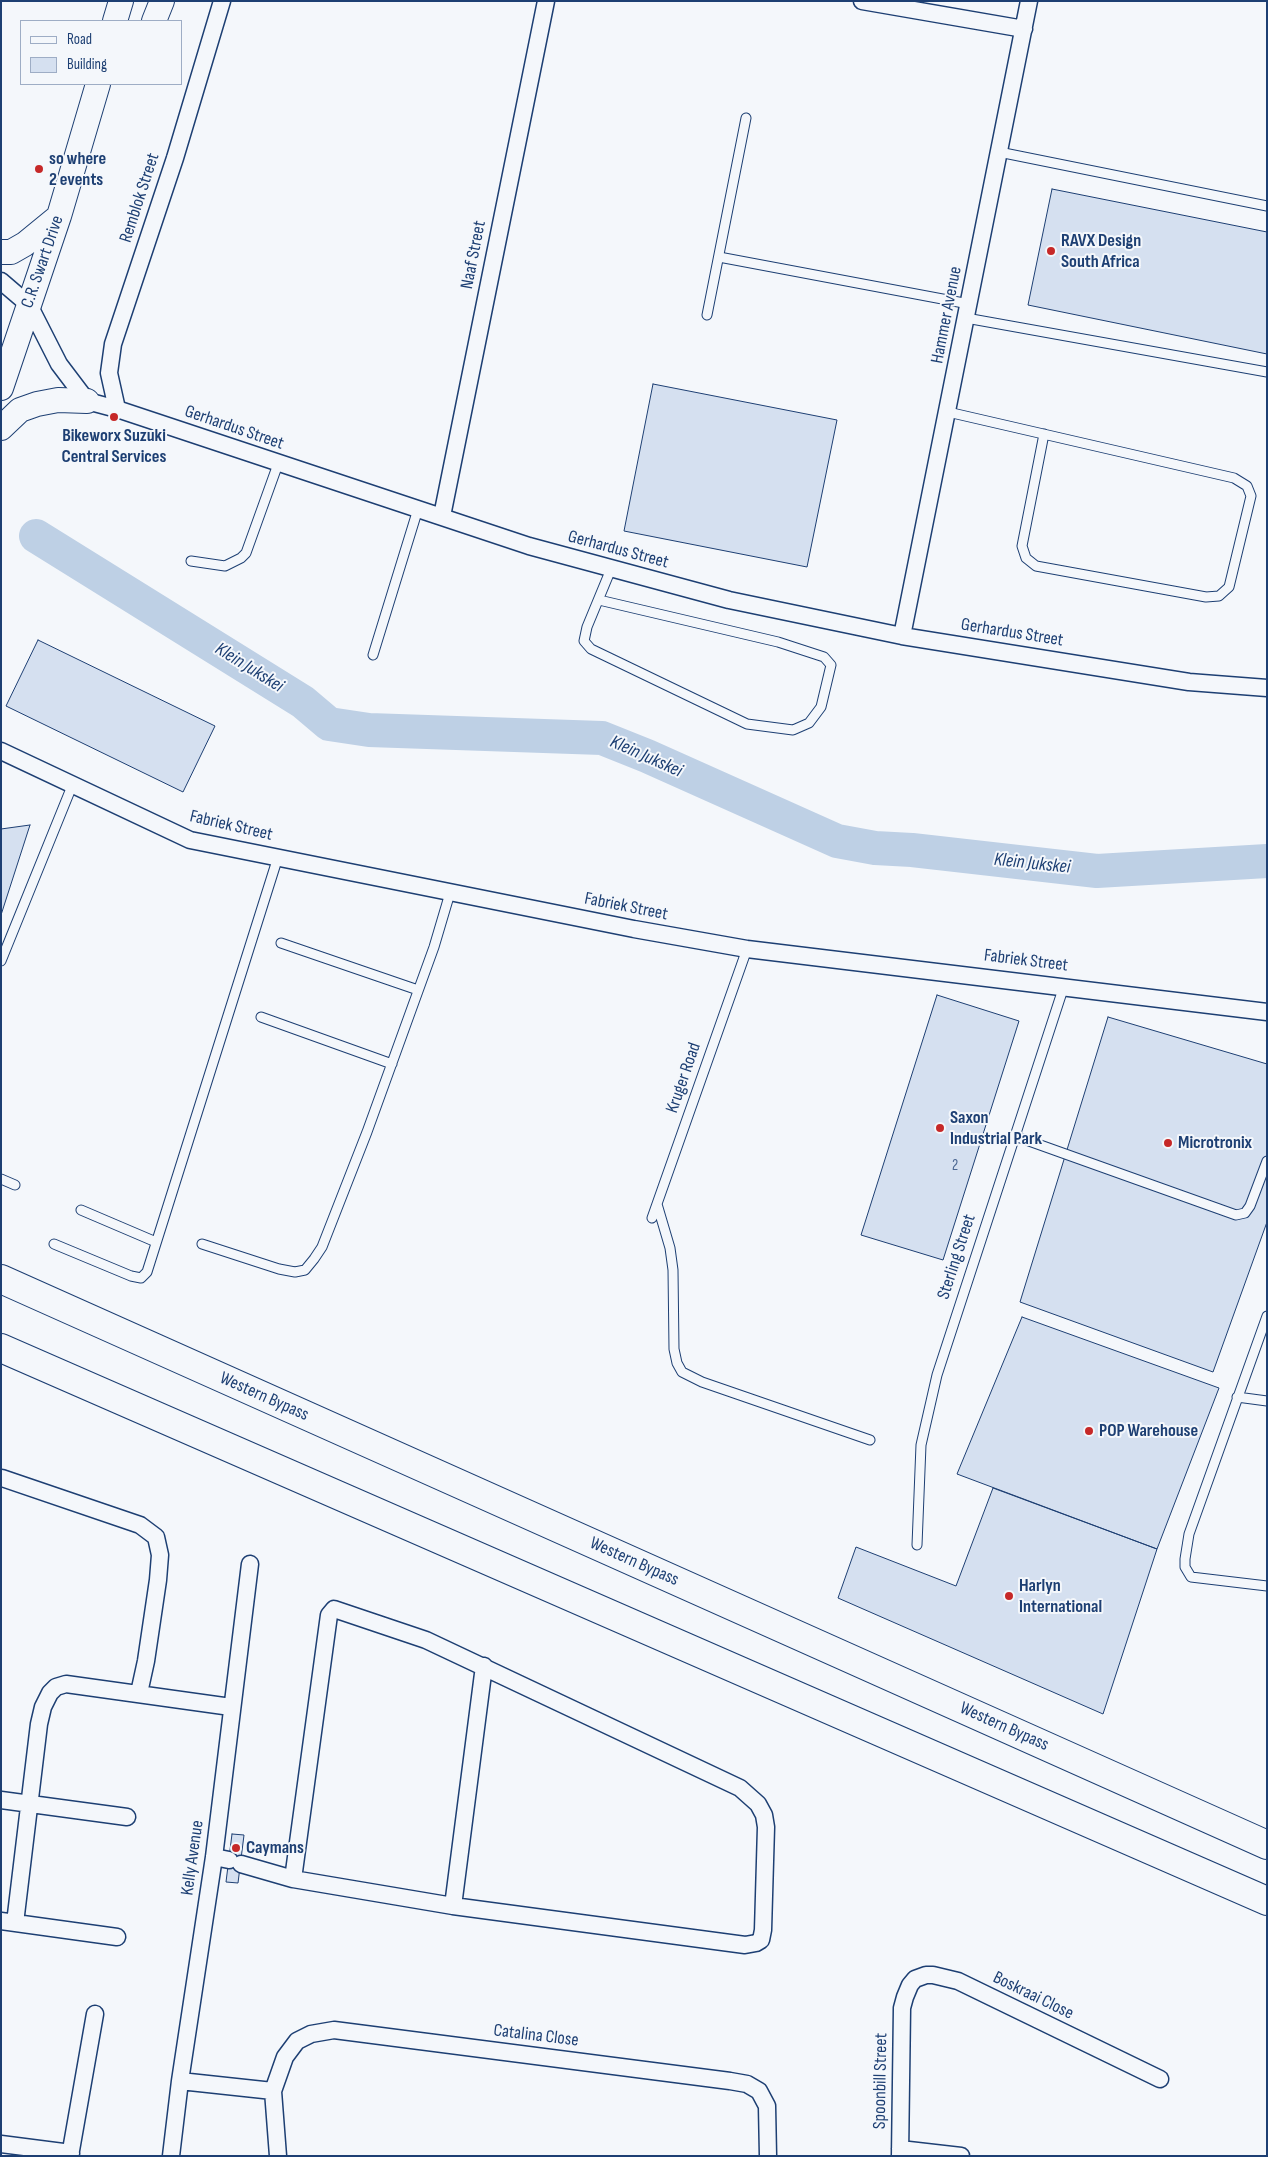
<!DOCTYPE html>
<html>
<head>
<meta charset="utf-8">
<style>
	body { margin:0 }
	#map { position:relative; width:1268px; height:2157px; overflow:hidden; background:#f4f7fb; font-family:"Sofia Sans Condensed",sans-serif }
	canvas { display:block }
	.frame { position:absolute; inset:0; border:2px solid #1d3f73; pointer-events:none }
	.legend { position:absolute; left:20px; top:20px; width:162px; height:65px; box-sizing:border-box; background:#f4f7fb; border:1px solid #9eadc5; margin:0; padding:6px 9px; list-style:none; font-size:15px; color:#1d3f73 }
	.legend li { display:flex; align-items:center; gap:10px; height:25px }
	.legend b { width:25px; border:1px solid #9eadc5 }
</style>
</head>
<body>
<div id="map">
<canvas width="1268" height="2157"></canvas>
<div class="frame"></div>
<ul class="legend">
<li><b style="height:6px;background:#f4f7fb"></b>Road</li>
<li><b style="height:14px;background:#d5e0f0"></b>Building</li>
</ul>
</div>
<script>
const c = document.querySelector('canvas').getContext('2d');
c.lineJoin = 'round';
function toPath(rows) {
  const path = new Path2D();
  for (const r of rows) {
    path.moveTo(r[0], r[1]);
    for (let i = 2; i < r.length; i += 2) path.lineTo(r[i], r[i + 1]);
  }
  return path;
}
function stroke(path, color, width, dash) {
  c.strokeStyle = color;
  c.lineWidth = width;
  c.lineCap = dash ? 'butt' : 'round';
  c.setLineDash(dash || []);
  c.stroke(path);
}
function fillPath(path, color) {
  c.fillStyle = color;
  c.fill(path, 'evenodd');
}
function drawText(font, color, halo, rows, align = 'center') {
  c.font = font + ' "Sofia Sans Condensed",sans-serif';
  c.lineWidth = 4;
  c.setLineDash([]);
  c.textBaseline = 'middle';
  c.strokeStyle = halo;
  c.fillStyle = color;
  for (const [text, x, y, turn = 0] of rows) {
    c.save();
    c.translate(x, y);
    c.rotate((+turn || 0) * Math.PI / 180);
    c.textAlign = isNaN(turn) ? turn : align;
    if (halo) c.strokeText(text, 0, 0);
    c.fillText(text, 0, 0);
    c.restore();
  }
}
const river = toPath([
	[36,536,303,702,329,724,369,730,602,738,647,756,837,841,875,848,912,850,1097,871,1267,861]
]);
const building = toPath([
	[1052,189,1267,232,1267,354,1028,305,1052,189],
	[653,384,837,420,807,567,624,531,653,384],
	[38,640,215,726,183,792,6,706,38,640],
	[30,825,1,915,1,829,30,825],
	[937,995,1019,1021,943,1260,861,1235,937,995],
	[1108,1017,1267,1064,1267,1222,1213,1372,1020,1302,1108,1017],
	[1022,1317,1219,1388,1157,1549,957,1474,1022,1317],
	[993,1488,1157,1549,1103,1714,838,1598,856,1547,956,1586,993,1488],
	[232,1834,244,1835,238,1883,226,1882,232,1834]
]);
const lane = toPath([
	[999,152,1267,206],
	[719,257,969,304],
	[707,315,746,118],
	[966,318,1267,372],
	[948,412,1234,478,1247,486,1251,496,1229,587,1219,596,1206,597,1036,566,1026,558,1022,546,1044,434],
	[191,561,225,566,241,558,246,553,278,464],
	[599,600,778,642,824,657,831,665,821,707,809,723,793,730,747,724,591,649,584,641,587,627,611,569],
	[373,655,418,509],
	[281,943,418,990],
	[1,961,72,786],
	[261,1017,392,1064],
	[1015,1136,1236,1215,1245,1213,1250,1206,1267,1161],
	[1,1179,15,1185],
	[657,1204,670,1248,673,1270,674,1349,677,1363,682,1372,702,1382,870,1440],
	[81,1210,156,1242],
	[652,1218,747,949],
	[54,1244,131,1276,141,1278,147,1272,278,857],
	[202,1244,279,1269,295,1272,305,1270,314,1259,322,1247,367,1132,434,947,450,893],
	[1267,1316,1189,1534,1185,1559,1185,1567,1191,1577,1267,1586],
	[1237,1397,1267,1401],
	[917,1545,921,1445,937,1375,1064,986]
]);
const street = toPath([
	[862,1,1024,29],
	[1,281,29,305,59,364,87,401,117,409,529,546,729,600,902,636,1189,682,1267,688],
	[117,409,109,373,113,344,175,158,222,1],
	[442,516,546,1],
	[902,636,1029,1],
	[1,751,190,840,634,929,747,949,1267,1012],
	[2,1478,140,1525,156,1537,160,1555,158,1580,146,1661,139,1693],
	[1,1800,127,1817],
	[214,1857,229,1860],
	[241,1864,293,1879,453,1906,745,1945,756,1943,761,1940,763,1930,766,1827,764,1815,758,1804,740,1788,426,1640,334,1609,329,1615,293,1879],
	[453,1906,484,1666],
	[1,1921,117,1937],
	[15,1923,39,1724,43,1707,50,1693,56,1687,66,1684,231,1707],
	[180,2081,273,2091],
	[1,2144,71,2153],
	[900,2149,961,2156],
	[70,2156,95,2014],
	[171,2156,180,2081,214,1857,250,1564],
	[278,2156,273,2091,285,2057,297,2041,311,2034,334,2030,730,2081,747,2084,759,2091,767,2106,768,2156],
	[900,2156,902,2008,905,1997,910,1985,915,1979,926,1975,933,1975,958,1981,1160,2079]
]);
const secondary = toPath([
	[115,21,121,1],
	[154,21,162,1],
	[1,252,11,252,25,244,58,217],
	[1,388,59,216,98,84],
	[1,428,20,410,37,404,58,400,87,401]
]);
const highway = toPath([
	[1,1279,1267,1845],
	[1,1348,1267,1901]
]);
const markers = [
	[39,169,5,"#c62828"],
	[1051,251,5,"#c62828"],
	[114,417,5,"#c62828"],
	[940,1128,5,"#c62828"],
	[1168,1143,5,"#c62828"],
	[1089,1431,5,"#c62828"],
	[1009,1596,5,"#c62828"],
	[236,1848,5,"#c62828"]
];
const numberNames = [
	["2",955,1166]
];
const poiNames = [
	["so where",49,159],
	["2 events",49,180],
	["RAVX Design",1061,241],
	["South Africa",1061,262],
	["Bikeworx Suzuki",114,436,"center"],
	["Central Services",114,457,"center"],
	["Saxon",950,1118],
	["Industrial Park",950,1139],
	["Microtronix",1178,1143],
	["POP Warehouse",1099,1431],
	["Harlyn",1019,1586],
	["International",1019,1607],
	["Caymans",246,1848]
];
const streetNames = [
	["Remblok Street",140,198,-72],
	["Naaf Street",474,255,-79],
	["C.R. Swart Drive",43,262,-71],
	["Hammer Avenue",947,315,-79],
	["Gerhardus Street",234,428,19],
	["Gerhardus Street",618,550,15],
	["Gerhardus Street",1012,633,9],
	["Fabriek Street",231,826,13],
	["Fabriek Street",626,907,11],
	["Fabriek Street",1026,961,7],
	["Kruger Road",684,1078,-71],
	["Sterling Street",957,1257,-72],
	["Western Bypass",264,1397,24],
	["Western Bypass",634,1562,24],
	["Western Bypass",1004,1727,24],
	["Kelly Avenue",193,1858,-82],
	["Boskraai Close",1033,1996,26],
	["Catalina Close",536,2036,7],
	["Spoonbill Street",881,2081,-89]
];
const waterNames = [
	["Klein Jukskei",249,668,32],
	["Klein Jukskei",646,757,24],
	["Klein Jukskei",1032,864,6]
];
stroke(river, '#bed0e5', 34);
fillPath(building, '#d5e0f0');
stroke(building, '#1d3f73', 1);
stroke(lane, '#1d3f73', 11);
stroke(street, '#1d3f73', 19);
stroke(secondary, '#1d3f73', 26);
stroke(highway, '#1d3f73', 30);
stroke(lane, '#f4f7fb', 9);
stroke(street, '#f4f7fb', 16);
stroke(secondary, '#f4f7fb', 24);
stroke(highway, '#f4f7fb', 28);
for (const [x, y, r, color] of markers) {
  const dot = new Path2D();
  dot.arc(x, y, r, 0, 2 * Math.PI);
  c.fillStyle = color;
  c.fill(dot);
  stroke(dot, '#f4f7fb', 2);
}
drawText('15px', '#4b6792', null, numberNames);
drawText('bold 18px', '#1d3f73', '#f4f7fb', poiNames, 'left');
drawText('18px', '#1d3f73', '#f4f7fb', streetNames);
drawText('italic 19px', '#1d3f73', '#f4f7fb', waterNames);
</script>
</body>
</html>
